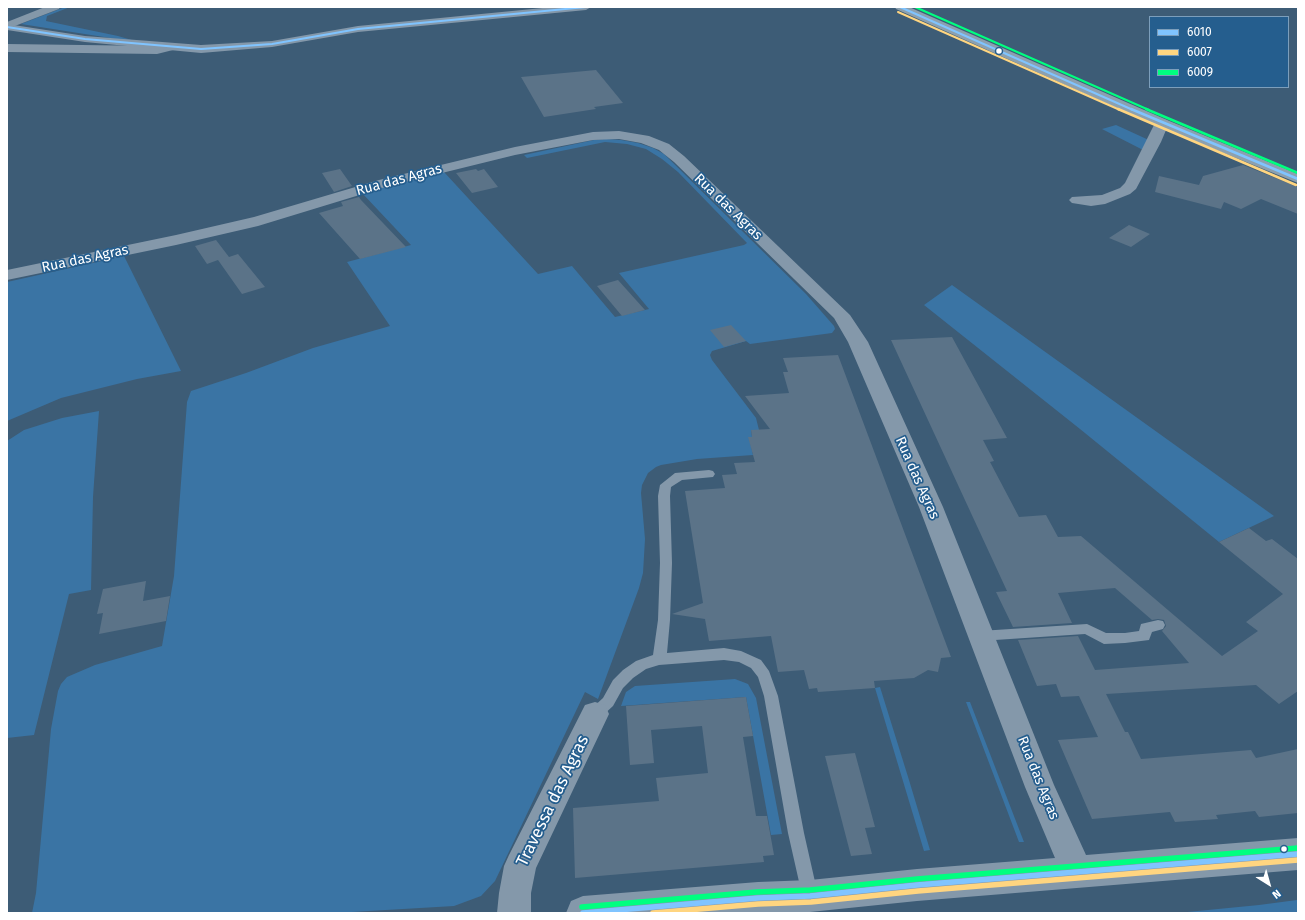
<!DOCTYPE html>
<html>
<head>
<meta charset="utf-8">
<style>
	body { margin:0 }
	#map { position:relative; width:1305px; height:920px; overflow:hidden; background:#3d5c76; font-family:"Fira Sans",sans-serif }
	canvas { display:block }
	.frame { position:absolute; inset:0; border:8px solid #fff; pointer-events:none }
	.legend { position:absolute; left:1149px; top:16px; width:140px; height:72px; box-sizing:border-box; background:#255e8e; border:1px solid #7c9ebb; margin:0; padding:5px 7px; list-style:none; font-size:12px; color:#fff }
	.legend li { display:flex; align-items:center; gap:8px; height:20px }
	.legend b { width:20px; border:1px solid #7c9ebb }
	.north { position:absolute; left:1249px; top:864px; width:40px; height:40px; -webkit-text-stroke:3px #255e8e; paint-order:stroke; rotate:143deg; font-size:11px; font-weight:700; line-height:16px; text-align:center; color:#fff }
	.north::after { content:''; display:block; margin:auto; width:14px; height:18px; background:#fff; clip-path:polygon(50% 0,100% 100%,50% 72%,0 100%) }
</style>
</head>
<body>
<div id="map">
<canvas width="1305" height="920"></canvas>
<div class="frame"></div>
<ul class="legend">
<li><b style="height:5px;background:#80c4ff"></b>6010</li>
<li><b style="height:5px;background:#ffd580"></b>6007</li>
<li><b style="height:5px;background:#00ff80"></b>6009</li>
</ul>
<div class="north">N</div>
</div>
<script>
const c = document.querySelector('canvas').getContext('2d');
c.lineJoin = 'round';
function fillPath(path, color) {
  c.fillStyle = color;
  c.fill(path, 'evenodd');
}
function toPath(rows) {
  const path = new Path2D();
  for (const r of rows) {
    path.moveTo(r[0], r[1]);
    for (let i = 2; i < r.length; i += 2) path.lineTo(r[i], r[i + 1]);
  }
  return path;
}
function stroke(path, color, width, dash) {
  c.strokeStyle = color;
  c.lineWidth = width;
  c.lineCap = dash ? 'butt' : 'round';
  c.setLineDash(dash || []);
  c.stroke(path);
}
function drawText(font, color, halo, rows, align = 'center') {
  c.font = font + ' "Fira Sans",sans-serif';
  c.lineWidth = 3.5;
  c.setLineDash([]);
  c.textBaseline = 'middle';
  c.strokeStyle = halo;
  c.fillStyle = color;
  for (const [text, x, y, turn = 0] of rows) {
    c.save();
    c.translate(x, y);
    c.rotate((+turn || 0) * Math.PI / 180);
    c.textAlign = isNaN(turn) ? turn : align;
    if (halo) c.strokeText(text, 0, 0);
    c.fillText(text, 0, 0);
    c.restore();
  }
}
const green = toPath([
	[65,7,70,7,47,16,46,21,118,36,142,43,21,24],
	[1116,125,1151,141,1145,151,1102,129],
	[606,139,621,140,638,143,653,148,664,154,806,294,834,326,835,329,832,333,750,344,746,341,712,351,710,355,712,360,756,418,759,430,751,430,752,437,749,437,753,455,697,459,661,465,656,467,648,473,642,485,641,493,645,539,643,573,639,588,598,699,585,692,495,881,481,896,454,906,335,913,32,913,36,893,51,729,58,691,61,684,67,677,95,665,162,646,174,576,187,402,191,391,246,373,313,348,390,326,347,262,411,245,362,193,444,172,538,274,572,266,615,317,649,309,619,273,744,245,747,243,678,172,662,159,646,149,627,144,605,142,527,158,524,155,594,140],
	[124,256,181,371,137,379,61,398,7,421,7,282],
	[952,285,1274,516,1219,542,1080,429,924,305],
	[99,411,93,497,91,590,69,594,34,735,7,738,7,441,24,430,62,418],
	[735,679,748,684,756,698,782,834,771,835,746,697,621,706,626,692,635,686],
	[880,687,909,780,930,850,924,851,875,688],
	[966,702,970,702,1024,842,1019,842],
	[1297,900,1298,913,1177,913,1259,905]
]);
const building = toPath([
	[596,70,623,103,594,107,596,109,544,117,521,77],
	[1243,165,1298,187,1298,214,1261,199,1241,209,1224,202,1221,209,1155,192,1159,176,1199,185,1203,176],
	[340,169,352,186,334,192,322,173],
	[476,169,478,171,484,169,498,187,472,193,456,173],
	[359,197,361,200,406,247,360,259,319,213,343,206,341,202],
	[1129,225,1150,234,1131,247,1109,238],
	[216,240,229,257,238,254,265,287,242,294,218,260,207,264,195,246],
	[618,280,645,310,622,316,597,286],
	[731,325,746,341,724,347,710,330],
	[952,337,1007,438,983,440,994,461,990,462,1019,517,1046,515,1058,537,1081,536,1222,656,1258,631,1246,622,1283,594,1219,542,1249,528,1266,541,1272,539,1298,559,1298,691,1279,704,1256,685,1106,694,1125,732,1128,732,1141,759,1251,750,1256,758,1298,749,1298,813,1259,817,1255,811,1216,815,1218,819,1175,822,1170,812,1092,819,1058,740,1098,737,1079,696,1061,697,1056,684,1037,686,1018,640,1078,636,1095,670,1189,663,1162,631,1166,626,1164,620,1158,619,1152,620,1115,588,1058,593,1072,623,1013,627,996,592,1007,591,891,340],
	[838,355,951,657,941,658,938,672,928,670,914,678,874,681,875,688,818,692,817,688,809,689,804,670,778,672,771,636,709,641,705,619,672,614,703,603,685,491,725,488,722,475,737,474,734,463,755,462,748,437,752,437,751,430,770,429,745,396,789,393,783,372,788,372,783,358],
	[146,581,143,601,170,596,166,621,99,634,103,613,97,614,103,589],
	[746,697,753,736,743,737,756,816,767,816,774,855,763,856,764,862,575,878,573,808,659,801,656,778,708,773,702,726,651,730,654,763,630,765,626,706],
	[855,753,875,827,865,828,872,854,851,856,825,756]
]);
const service = toPath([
	[709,470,713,471,715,474,713,477,682,480,671,487,670,496,672,563,670,620,667,653,724,648,741,651,761,660,769,671,778,696,804,833,818,895,816,901,810,903,804,901,802,895,788,833,764,696,758,677,751,668,739,662,724,660,659,665,646,669,633,678,623,688,613,706,600,718,595,720,590,718,588,714,590,710,603,698,613,680,623,670,636,661,653,655,658,620,660,563,658,496,660,485,675,473,709,470],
	[1158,620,1163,621,1165,625,1163,629,1152,632,1149,640,1125,643,1104,644,1085,634,980,641,975,640,973,636,975,632,980,631,1087,624,1106,633,1125,633,1139,631,1141,624,1158,620]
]);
const minor = toPath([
	[7,44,157,46,169,44,173,46,175,48,173,50,157,54,7,52,7,44],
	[1162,119,1167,120,1169,123,1161,142,1136,189,1130,194,1105,204,1091,206,1072,203,1069,200,1072,197,1102,195,1120,188,1125,183,1155,123,1157,120,1162,119],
	[619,131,649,136,669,144,684,156,850,315,868,342,943,507,1054,785,1086,855,1298,838,1298,870,917,901,810,912,566,913,571,901,583,896,758,882,810,880,917,869,1055,858,1025,787,919,507,848,342,834,318,674,162,659,150,641,143,619,139,593,140,515,155,389,186,258,226,176,245,7,280,7,270,176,235,254,217,379,180,515,147,593,132,619,131],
	[595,702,605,705,609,714,536,868,531,893,531,913,497,913,499,893,504,866,509,855,585,705,595,702]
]);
const tertiary = toPath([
	[553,7,591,7,586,10,358,32,272,47,201,53,85,42,7,30,7,24,85,36,201,45,272,41,358,26,553,7]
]);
const secondary = toPath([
	[895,7,909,7,1167,120,1298,174,1298,183,1157,126,896,9,895,7]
]);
const primary = toPath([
	[45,7,60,7,59,9,7,29,7,22,45,7]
]);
const bus1Far2 = toPath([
	[900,7,1133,110],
	[7,27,85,39,201,49,272,44,358,29,586,7]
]);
const bus1Far1 = toPath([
	[1131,109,1298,179]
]);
const bus1 = toPath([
	[583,913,758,898,810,896,917,885,1298,854]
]);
const bus2Far2 = toPath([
	[898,12,1120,110]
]);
const bus2Far1 = toPath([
	[1118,109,1296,185]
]);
const bus2 = toPath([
	[653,913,758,904,811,902,918,891,1298,860]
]);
const bus3Far2 = toPath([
	[915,7,1149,110]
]);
const bus3Far1 = toPath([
	[1146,109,1298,173]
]);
const bus3 = toPath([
	[582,907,757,892,810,890,917,879,1298,848]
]);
const markers = [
	[999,51,3.5,"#fff"],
	[1284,849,3.5,"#fff"]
];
const streetNames = [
	["Rua das Agras",399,180,-15],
	["Rua das Agras",728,207,44],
	["Rua das Agras",85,259,-12],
	["Rua das Agras",917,478,66],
	["Rua das Agras",1038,778,68]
];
const nearStreetnames = [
	["Travessa das Agras",553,801,-64]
];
fillPath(green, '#3a74a4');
fillPath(building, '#5b7388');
fillPath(service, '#8498aa');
fillPath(minor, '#8498aa');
fillPath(tertiary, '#8498aa');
fillPath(secondary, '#8ca0af');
fillPath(primary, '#8498a9');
stroke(bus1Far2, '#80c4ff', 2);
stroke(bus1Far1, '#80c4ff', 2.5);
stroke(bus1, '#80c4ff', 5.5);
stroke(bus2Far2, '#ffd580', 2);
stroke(bus2Far1, '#ffd580', 2.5);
stroke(bus2, '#ffd580', 5.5);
stroke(bus3Far2, '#00ff80', 2);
stroke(bus3Far1, '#00ff80', 2.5);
stroke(bus3, '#00ff80', 5.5);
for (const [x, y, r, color] of markers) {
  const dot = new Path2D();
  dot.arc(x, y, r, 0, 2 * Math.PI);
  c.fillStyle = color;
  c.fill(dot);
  stroke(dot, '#255e8e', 1.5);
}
drawText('14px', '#fff', '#255e8e', streetNames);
drawText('17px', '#fff', '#255e8e', nearStreetnames);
</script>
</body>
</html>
